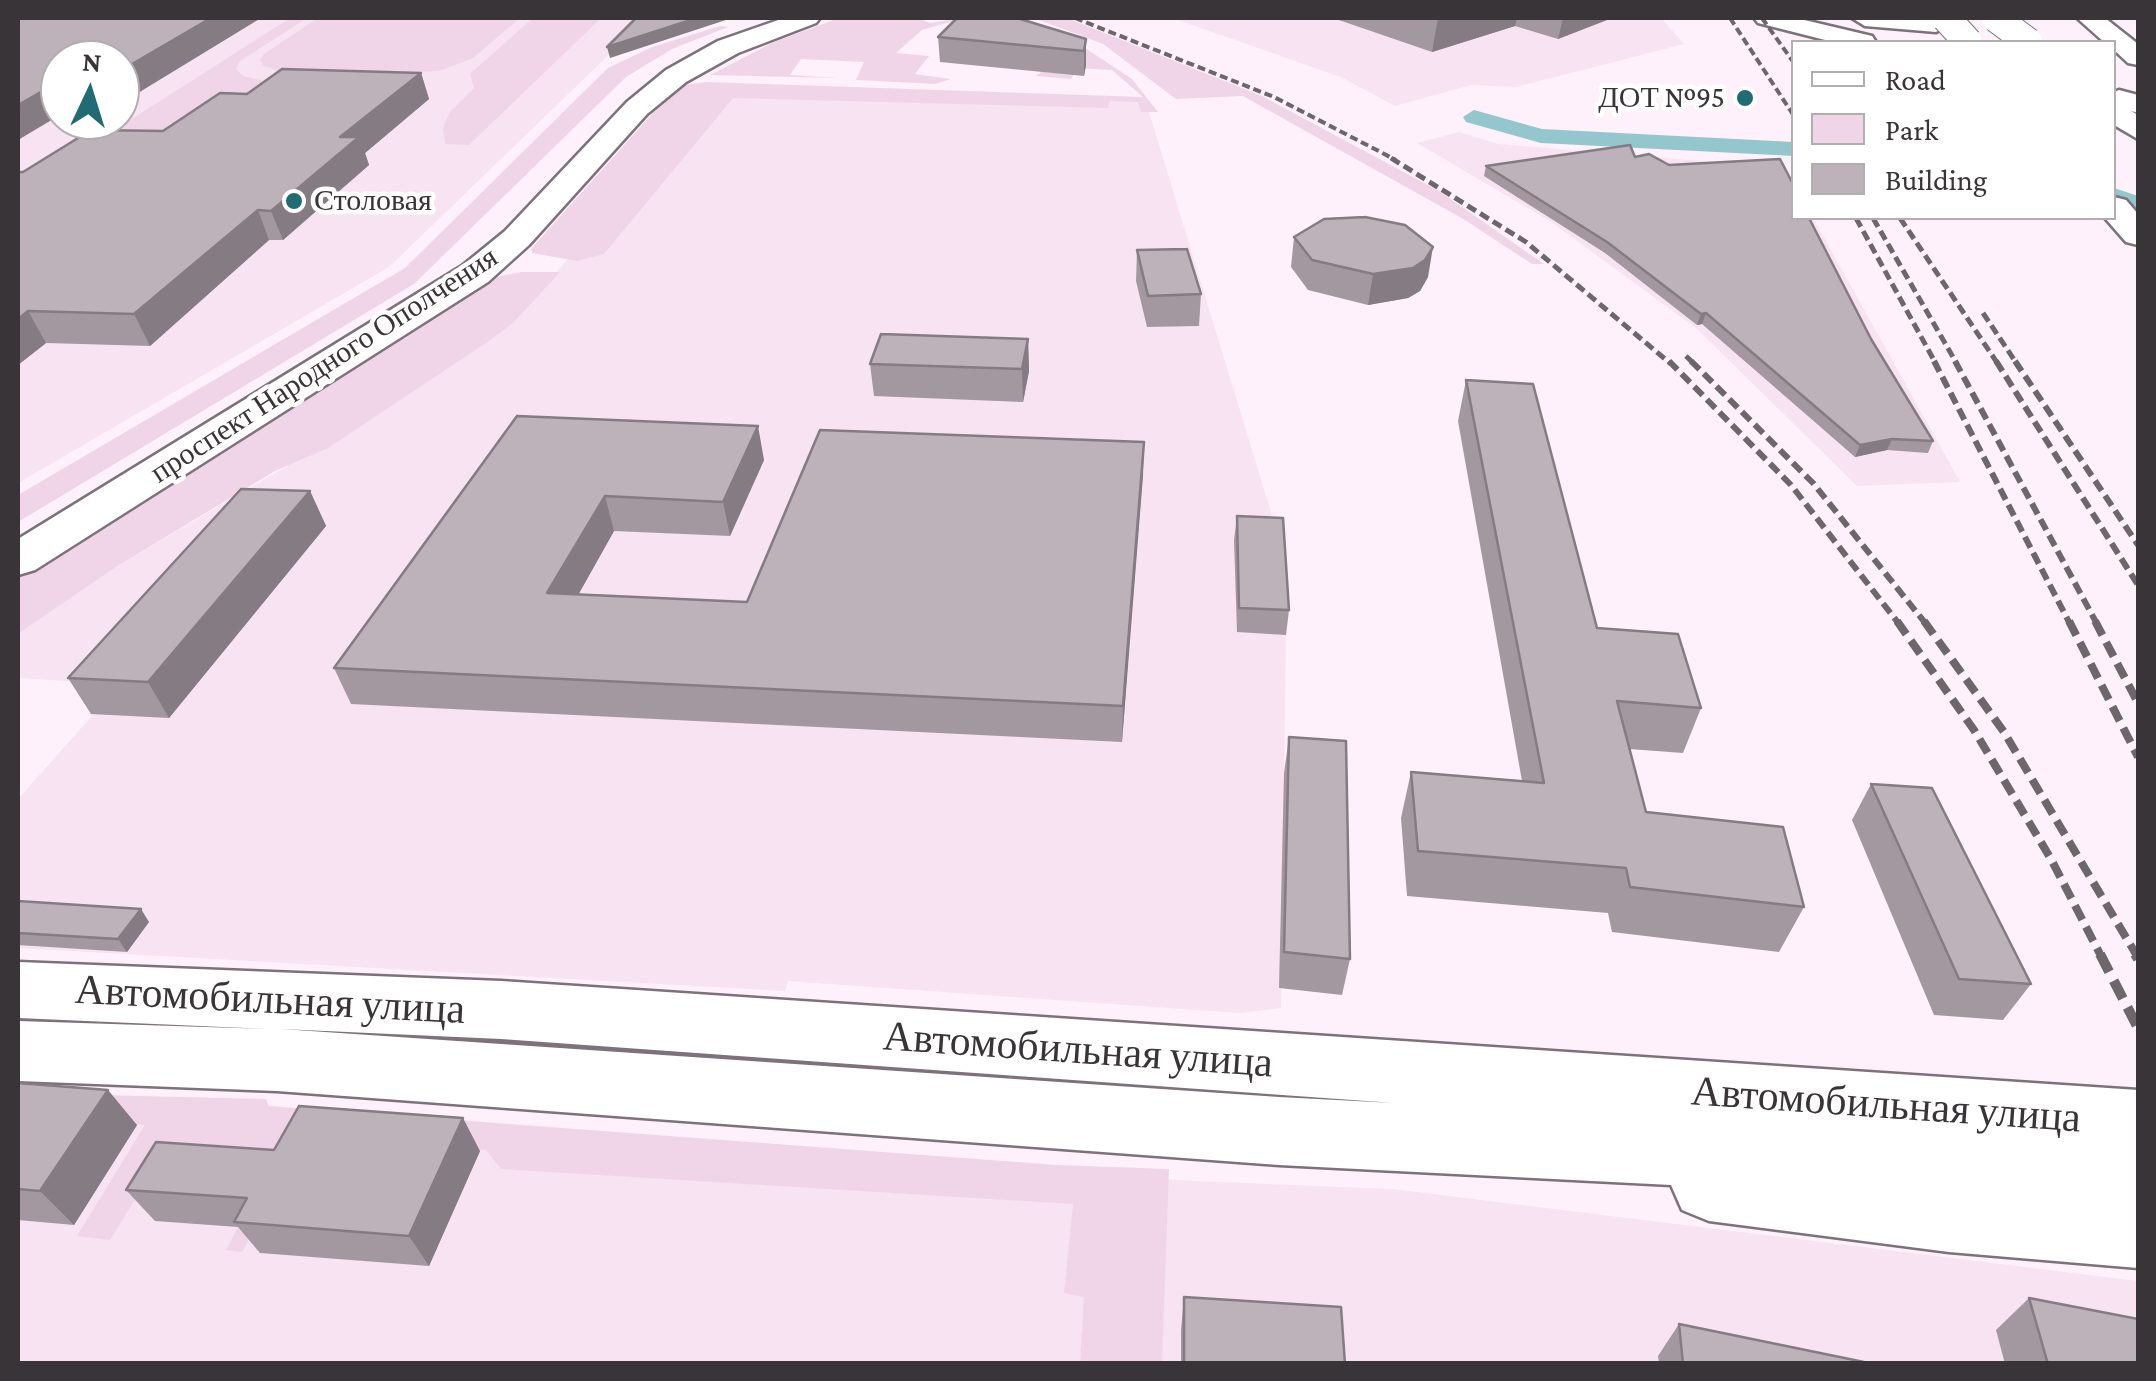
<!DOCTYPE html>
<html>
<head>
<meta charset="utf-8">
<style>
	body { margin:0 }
	#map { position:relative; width:2156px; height:1381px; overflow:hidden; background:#fef1fb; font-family:"Crimson Pro",serif }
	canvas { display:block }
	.frame { position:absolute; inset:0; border:20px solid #393437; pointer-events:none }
	.legend { position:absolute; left:1791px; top:40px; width:325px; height:180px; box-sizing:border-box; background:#fff; border:2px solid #b0aeaf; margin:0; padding:12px 18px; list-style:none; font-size:30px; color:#393437 }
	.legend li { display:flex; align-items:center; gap:20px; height:50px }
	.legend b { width:50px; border:2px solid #b0aeaf }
	.north { position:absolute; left:40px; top:40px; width:100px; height:100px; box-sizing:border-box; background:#fff; border:2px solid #b0aeaf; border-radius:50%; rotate:4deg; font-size:28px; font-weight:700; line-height:40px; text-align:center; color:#393437 }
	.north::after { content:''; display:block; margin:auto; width:35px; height:45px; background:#216c74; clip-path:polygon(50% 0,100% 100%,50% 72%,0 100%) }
</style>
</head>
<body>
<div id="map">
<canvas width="2156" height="1381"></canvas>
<div class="frame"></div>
<ul class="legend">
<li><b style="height:12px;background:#fff"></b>Road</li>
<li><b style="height:28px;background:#f0d5e9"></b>Park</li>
<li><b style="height:28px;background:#bdb1ba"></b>Building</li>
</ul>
<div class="north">N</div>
</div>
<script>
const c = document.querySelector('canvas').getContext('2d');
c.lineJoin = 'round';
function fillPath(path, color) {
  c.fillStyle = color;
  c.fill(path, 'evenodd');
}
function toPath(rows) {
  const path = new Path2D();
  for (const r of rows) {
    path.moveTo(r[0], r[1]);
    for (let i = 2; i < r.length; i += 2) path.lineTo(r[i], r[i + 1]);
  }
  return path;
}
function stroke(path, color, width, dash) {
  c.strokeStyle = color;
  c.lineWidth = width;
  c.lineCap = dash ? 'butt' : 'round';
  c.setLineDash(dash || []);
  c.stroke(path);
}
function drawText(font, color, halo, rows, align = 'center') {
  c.font = font + ' "Crimson Pro",serif';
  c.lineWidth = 9;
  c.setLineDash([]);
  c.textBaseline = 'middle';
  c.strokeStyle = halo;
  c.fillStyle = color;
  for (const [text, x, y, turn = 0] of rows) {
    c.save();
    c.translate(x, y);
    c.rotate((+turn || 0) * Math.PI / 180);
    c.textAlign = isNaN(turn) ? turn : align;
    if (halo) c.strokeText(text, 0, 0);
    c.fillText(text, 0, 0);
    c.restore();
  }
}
const built = toPath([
	[18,18,724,18,616,48,389,267,18,483],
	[60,60,120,60,120,120,60,120],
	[1172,18,1661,18,1684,44,1516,87,1471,85,1395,106,1341,77],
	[715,88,1145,99,1280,542,1286,635,1281,1008,1239,1013,788,981,785,991,18,948,18,799,93,715,89,714,114,684,18,678,18,634,116,567,294,462,513,323],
	[1459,132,1498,144,1786,168,1793,182,1794,218,1813,218,1960,482,1857,486,1696,328,1550,221,1417,143],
	[18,1106,1193,1181,1392,1189,2138,1281,2138,1363,18,1363]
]);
const green = toPath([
	[290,18,307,18,240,61,236,69,243,76,268,82,193,136,110,133],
	[318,18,520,18,473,58,439,71,297,77,264,66,260,60,264,54],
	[533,18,601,18,469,145,445,144,443,128,450,112,474,88,470,74],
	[839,18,917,18,930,23,964,18,922,30,896,53,929,56,915,74,951,79,935,84,856,80,864,62,801,59,790,75,838,78,710,75,774,42],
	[1034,18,1067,18,1262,96,1439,191,1544,264,1532,264,1465,220,1243,96,1176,99,1103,44],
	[720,26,728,27,672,49,626,77,414,284,18,522,18,495,405,268,608,68,652,47],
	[1079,44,1132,79,1158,112,1141,112,1138,102,1110,101,1108,108,733,98,604,254,577,261,532,253,531,249,661,104,684,85,707,82,1143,97,1112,70,1078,68,1071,79,1036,76],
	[521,272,560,272,513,323,486,343,328,448,275,471,116,567,18,634,18,575,491,278],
	[18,1093,266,1099,269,1106,1057,1165,1169,1169,1162,1363,1080,1363,1084,1297,1064,1293,1073,1204,501,1169,486,1150,319,1136,278,1187,242,1252,226,1250,267,1171,159,1160,110,1240,77,1236,145,1125,18,1115]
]);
const canal = toPath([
	[1474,110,1542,129,1794,142,1794,156,1541,143,1466,122,1463,117,1474,110],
	[2114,188,2138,196,2138,212,2114,204,2114,188]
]);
const major = toPath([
	[784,18,820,18,816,23,738,53,686,82,647,114,529,245,488,282,35,570,18,575,18,539,462,266,505,231,627,102,666,70,718,41,784,18],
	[1754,18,1796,18,1872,36,1876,42,1833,42,1758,23,1754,18],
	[1852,18,1941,18,1949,24,1936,32,1865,26,1852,18],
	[2119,90,2138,95,2138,113,2114,106,2114,92,2119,90],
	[2114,197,2126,200,2138,214,2138,245,2126,242,2105,218,2114,218,2114,197],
	[18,962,501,981,2138,1090,2138,1268,1949,1252,1709,1221,1682,1210,1671,1185,1279,1165,277,1091,18,1081,18,1021,268,1029,18,1018,18,962],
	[281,1029,501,1039,1394,1103,1279,1097,281,1029]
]);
const highway = toPath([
	[2077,18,2105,18,2138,44,2138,65,2128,63,2114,50,2114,42,2104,42,2077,18],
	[2114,101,2138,115,2138,139,2114,125,2114,101]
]);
const railFar4 = toPath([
	[1075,18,1274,97,1396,160],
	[1730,18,1794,116],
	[1762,18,1794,63]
]);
const railFar3 = toPath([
	[1391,158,1526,242,1671,364],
	[1856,218,1936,364],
	[1873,218,1957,364],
	[1900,218,1998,364],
	[1983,313,2017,364],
	[1686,356,1694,364]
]);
const railFar2 = toPath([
	[1669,361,1791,485,1899,624],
	[1691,361,1813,483,1926,624],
	[1934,361,2070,624],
	[1955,361,2097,624],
	[1996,361,2138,585],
	[2015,361,2138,545]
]);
const railFar1 = toPath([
	[1897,621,1974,730,2051,859,2101,956],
	[1924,621,2004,732,2137,956],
	[2069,621,2138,757],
	[2095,621,2138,703]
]);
const rail = toPath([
	[2100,954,2138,1028],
	[2135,954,2138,959]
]);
const majorBridge = toPath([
	[1946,18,1968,42]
]);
const highwayBridge = toPath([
	[1996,18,2028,42]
]);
const wall = toPath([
	[1333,18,1612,18,1558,39,1515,26,1432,52],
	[938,37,1086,39,1086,65,1084,76,940,62],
	[421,73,429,99,365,153,369,165,283,240,269,240,150,346,46,343,18,365,23,172,163,131,247,94],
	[1635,157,1871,339,1933,441,1928,453,1887,450,1855,457,1702,324,1697,325,1605,253,1484,176,1486,166],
	[1294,237,1428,277,1420,291,1408,298,1368,305,1308,290,1291,267],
	[1137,250,1201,294,1199,326,1147,327,1136,281],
	[1028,339,1029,371,1023,402,874,396,870,364],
	[1466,380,1597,628,1701,708,1683,753,1629,749,1646,812,1804,907,1779,952,1612,932,1608,913,1407,896,1401,818,1411,772,1522,781,1458,421],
	[517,416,764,460,730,536,614,531,578,595,747,602,1144,442,1122,742,351,704,334,668],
	[310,491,326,526,169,718,91,714,68,678],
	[1237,516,1289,610,1286,635,1237,632,1234,540],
	[1289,737,1350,959,1342,995,1279,988,1284,773],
	[1871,784,2031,984,2003,1020,1934,1015,1852,820],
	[18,901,149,922,127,952,18,945],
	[18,1083,137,1125,74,1225,18,1220],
	[274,1150,480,1151,429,1266,260,1253,238,1227,155,1221,126,1190],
	[1184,1297,1345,1364,1181,1364,1181,1330],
	[2029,1298,2138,1364,2005,1364,1996,1330],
	[1679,1324,1864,1364,1659,1364,1658,1356]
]);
const shadedWall = toPath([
	[211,18,261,18,120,104,120,71],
	[697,18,732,18,610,58,607,47],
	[1438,18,1517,18,1515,26,1432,52],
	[1563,18,1612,18,1558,39],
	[1086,39,1086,65,1084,76,1084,51],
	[421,73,429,99,365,153,369,165,283,240,271,211,340,137],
	[60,81,60,115,18,140,18,105],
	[258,210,269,240,150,346,134,314],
	[1433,247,1428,277,1420,291,1408,298,1368,305,1373,274],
	[28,311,46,343,18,365,18,319],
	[1706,313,1702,324,1697,325,1701,314],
	[1028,339,1029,371,1023,402,1022,369],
	[758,426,764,460,730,536,723,502],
	[1892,439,1887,450,1855,457,1860,445],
	[1144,442,1143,476,1122,742,1123,706],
	[310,491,326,526,169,718,148,682],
	[605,496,614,531,559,629,547,593],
	[141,909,149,922,127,952,118,939],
	[108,1090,137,1125,74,1225,40,1191],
	[463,1118,480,1151,429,1266,409,1236]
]);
const building = toPath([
	[18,18,211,18,120,71,120,60,60,60,60,81,18,105,18,18],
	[636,18,697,18,607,47,636,18],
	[957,18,1017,18,1086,39,1084,51,938,37,957,18],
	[282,69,421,73,340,137,359,137,271,211,258,210,134,314,28,311,18,319,18,172,23,172,91,130,163,131,220,93,247,94,282,69],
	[1630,145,1635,157,1649,154,1669,165,1780,159,1794,186,1794,218,1809,218,1871,339,1933,441,1892,439,1860,445,1706,313,1701,314,1607,242,1486,166,1630,145],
	[1365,217,1405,225,1433,247,1425,260,1413,268,1373,274,1312,260,1294,237,1324,219,1365,217],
	[1187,249,1201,294,1148,296,1137,250,1187,249],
	[881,334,1028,339,1022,369,870,364,881,334],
	[1466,380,1533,384,1597,628,1678,634,1701,708,1617,701,1646,812,1783,827,1804,907,1630,887,1626,868,1418,851,1411,772,1544,783,1466,380],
	[517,416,758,426,723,502,605,496,547,593,747,602,820,430,1144,442,1123,706,334,668,517,416],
	[241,489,310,491,148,682,68,678,241,489],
	[1237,516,1283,518,1289,610,1239,608,1237,516],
	[1289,737,1346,741,1350,959,1284,952,1289,737],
	[1871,784,1932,788,2031,984,1959,979,1871,784],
	[18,901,141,909,118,939,18,933,18,901],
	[18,1083,108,1090,40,1191,18,1189,18,1083],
	[299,1106,463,1118,409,1236,234,1222,247,1198,126,1190,156,1142,274,1150,299,1106],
	[1184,1297,1341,1307,1345,1364,1184,1364,1184,1297],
	[2029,1298,2138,1319,2138,1364,2048,1364,2029,1298],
	[1679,1324,1864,1362,1864,1364,1683,1364,1679,1324]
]);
const markers = [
	[1745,98,10,"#216c74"],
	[294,201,10,"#216c74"]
];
const farPoinames = [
	["ДОТ №95",1725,98],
	["Столовая",314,201,"left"]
];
const farStreetnames = [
	["проспект Народного Ополчения",324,365,-33]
];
const nearStreetnames = [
	["Автомобильная улица",270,1000,3],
	["Автомобильная улица",1078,1050,4],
	["Автомобильная улица",1886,1105,4]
];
fillPath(built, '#f7e3f1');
fillPath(green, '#f0d5e9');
fillPath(canal, '#93c7cd');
stroke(major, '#7d727a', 5);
stroke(highway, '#7d727a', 5);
fillPath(major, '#fff');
fillPath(highway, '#fff');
stroke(railFar4, '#6d666b', 4, [8, 4]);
stroke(railFar3, '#6d666b', 5, [10, 5]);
stroke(railFar2, '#6d666b', 6, [12, 6]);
stroke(railFar1, '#6d666b', 8, [16, 8]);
stroke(rail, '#6d666b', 10, [20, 10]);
stroke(majorBridge, '#7d727a', 30, []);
stroke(highwayBridge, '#7d727a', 30, []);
stroke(majorBridge, '#fff', 28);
stroke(highwayBridge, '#fff', 28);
fillPath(wall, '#a398a0');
fillPath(shadedWall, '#847c82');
fillPath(building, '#bdb1ba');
stroke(building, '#847c82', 2.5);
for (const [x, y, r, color] of markers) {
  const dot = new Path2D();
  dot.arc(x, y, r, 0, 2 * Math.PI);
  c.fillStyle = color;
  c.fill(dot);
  stroke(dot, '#fff', 4);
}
drawText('30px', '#393437', '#fff', farPoinames, 'right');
drawText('30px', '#393437', '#fff', farStreetnames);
drawText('42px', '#393437', '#fff', nearStreetnames);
</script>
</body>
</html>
